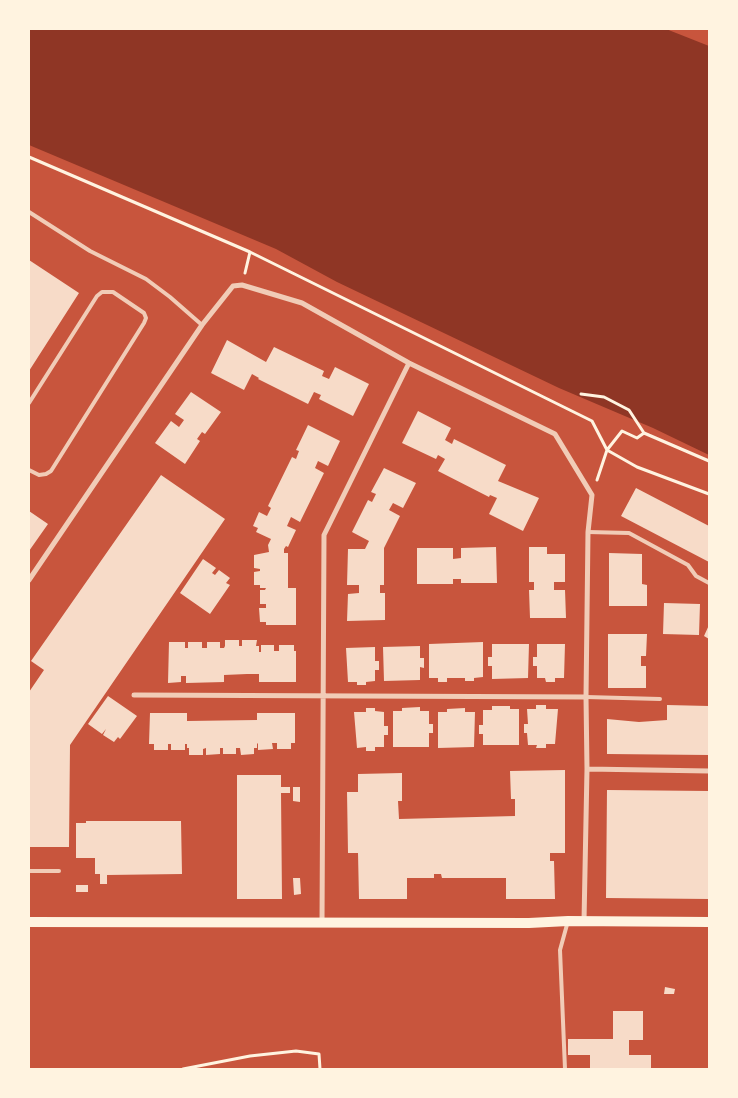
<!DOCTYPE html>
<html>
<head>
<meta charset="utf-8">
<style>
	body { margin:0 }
	#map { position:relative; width:738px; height:1098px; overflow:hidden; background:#c8553d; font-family:Rubik,sans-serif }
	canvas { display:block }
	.frame { position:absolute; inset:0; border:30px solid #fff3e0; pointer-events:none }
</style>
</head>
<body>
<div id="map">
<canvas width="738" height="1098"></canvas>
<div class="frame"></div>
</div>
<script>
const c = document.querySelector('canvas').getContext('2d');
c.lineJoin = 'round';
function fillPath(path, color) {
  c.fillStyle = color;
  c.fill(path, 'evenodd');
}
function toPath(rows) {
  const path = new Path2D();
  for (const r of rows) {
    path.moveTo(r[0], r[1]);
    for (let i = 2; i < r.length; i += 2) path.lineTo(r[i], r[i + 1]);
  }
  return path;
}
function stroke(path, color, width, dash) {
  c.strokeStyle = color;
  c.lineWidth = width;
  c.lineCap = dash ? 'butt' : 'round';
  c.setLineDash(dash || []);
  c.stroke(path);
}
const water = toPath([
	[29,29,666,29,709,46,709,455,653,428,559,388,337,282,276,249,29,145]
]);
const building = toPath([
	[29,260,79,293,29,371],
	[227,340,266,362,274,347,324,371,322,376,329,379,335,367,369,384,353,416,319,399,321,395,314,392,308,404,258,379,259,378,252,374,244,390,211,373],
	[191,392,221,412,205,434,202,432,197,439,200,441,185,464,155,443,171,421,179,427,184,420,175,414],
	[418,411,451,428,445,440,452,444,454,439,506,465,498,481,539,498,523,531,489,514,497,498,490,495,489,497,438,471,445,459,438,455,436,459,402,443],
	[308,425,340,441,328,466,318,461,315,468,324,473,300,522,291,517,287,526,296,530,288,547,286,546,284,549,284,553,288,553,288,588,296,588,296,625,266,625,266,622,260,622,259,608,266,608,266,604,260,604,260,590,265,590,266,588,260,588,260,585,254,585,254,572,260,571,260,569,254,568,254,555,269,552,268,545,271,539,256,532,258,528,253,526,259,512,267,516,271,508,268,506,292,457,296,459,299,451,296,450],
	[384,468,416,483,403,508,393,503,389,510,400,516,384,548,384,585,380,585,380,593,385,593,385,620,347,621,348,594,359,593,359,585,347,585,348,549,365,549,369,541,352,532,368,500,372,502,376,494,371,492],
	[161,475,225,519,70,745,69,847,29,847,29,692,44,670,31,661],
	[636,488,709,526,709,562,621,516],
	[29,511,48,524,29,551],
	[496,547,497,583,461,583,461,579,453,579,453,584,417,584,417,548,453,548,453,559,461,558,461,548],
	[529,547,547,547,547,554,565,554,565,582,554,582,554,590,565,590,566,618,530,618,529,590,534,590,534,582,529,582],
	[609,553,642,554,642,584,647,585,647,606,609,606],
	[203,559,216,568,212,573,215,575,219,570,230,578,226,583,230,585,210,614,180,593],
	[664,603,700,604,699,635,663,634],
	[709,625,709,639,704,636],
	[608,634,647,634,646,656,641,656,641,666,646,666,646,688,608,688],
	[225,640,239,640,239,646,242,646,242,640,257,640,256,646,259,646,259,652,261,652,261,645,274,645,274,651,279,651,279,645,294,645,294,651,296,651,296,682,259,682,259,674,247,674,224,675,224,682,186,683,186,676,181,676,181,682,168,683,169,642,185,642,185,648,188,648,188,642,202,642,202,648,207,648,207,642,220,642,220,648,224,648,225,646],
	[483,642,483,677,474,678,474,681,465,681,465,678,447,678,447,682,438,682,438,678,429,678,429,644],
	[492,644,529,644,528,678,492,679,492,666,488,666,488,657,492,657],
	[537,644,565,644,564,678,555,678,555,682,546,682,545,678,537,678,537,666,533,666,533,657,537,657],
	[420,646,420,658,424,658,424,668,420,667,420,680,384,681,383,647],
	[375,647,375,661,379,661,379,670,375,670,375,681,366,682,366,685,357,685,357,682,348,682,346,648],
	[108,696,137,716,120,739,118,737,114,742,103,735,106,729,102,734,88,724],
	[536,705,546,705,546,709,558,709,555,744,546,744,546,748,536,748,537,745,528,745,527,733,524,733,524,724,528,724,527,709,536,709],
	[667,705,709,706,709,755,607,754,607,719,639,722,667,720],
	[492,706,510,706,510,709,519,709,519,745,483,745,483,734,479,734,479,725,483,725,483,710,492,710],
	[420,707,420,711,429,711,429,724,433,724,433,733,429,733,429,747,393,747,393,711,402,711,402,708],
	[366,708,375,708,375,711,384,712,384,726,388,726,388,735,384,735,384,747,375,747,375,751,366,751,366,747,357,748,354,712,366,712],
	[465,708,465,712,475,712,474,747,438,748,438,712,447,712,447,709],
	[150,713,187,713,187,721,257,720,257,713,295,713,295,743,291,743,291,749,277,749,277,743,272,743,273,749,258,750,258,743,257,744,257,748,254,748,254,754,241,755,240,748,236,748,236,754,223,754,223,748,220,748,220,754,206,755,206,748,203,749,203,755,189,755,189,748,187,748,187,744,185,744,185,750,171,750,171,744,168,744,168,750,154,750,154,744,149,744],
	[565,770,565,853,550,853,550,861,554,861,555,899,506,899,506,878,442,878,441,874,434,874,434,878,407,878,407,899,359,899,358,853,348,853,347,792,358,792,358,774,402,773,402,801,398,801,399,819,515,816,515,799,511,799,510,771],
	[237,775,281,775,281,787,290,787,290,793,281,793,282,899,237,899],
	[293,787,300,787,300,802,293,801],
	[607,790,709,791,709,899,606,898],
	[86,821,181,821,182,874,107,875,107,884,100,884,100,874,95,874,95,858,76,858,76,823,86,823],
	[293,878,300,878,301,894,294,895],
	[76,885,88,885,88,892,76,892],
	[665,987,675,989,674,994,664,994],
	[613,1011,643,1011,643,1040,629,1040,629,1055,651,1055,651,1069,590,1069,590,1055,568,1055,568,1039,613,1039]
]);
const path = toPath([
	[29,157,250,252,592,421,607,450,637,467,709,494],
	[245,273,250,252],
	[581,394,604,397,629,410,644,433,709,461],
	[597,480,607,450,622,431,637,438,644,433],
	[183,1069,250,1056,296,1051,319,1054,320,1069]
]);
const service = toPath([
	[29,212,90,251,146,279,170,297,202,325],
	[29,403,97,296,102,292,113,292,144,313,146,318,144,323,51,471,46,474,39,475,29,470],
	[588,532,629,533,688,565,696,576,709,583],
	[586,697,660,699],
	[29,871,59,871],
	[565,1069,560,950,568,921]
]);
const minor = toPath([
	[29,580,202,325,233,286,242,285,302,303,409,363,555,434,592,495,588,532,586,697,587,769,584,921],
	[134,695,586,697],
	[587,769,709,771],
	[322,922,324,535,409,363]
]);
const secondary = toPath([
	[29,922,529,923,568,921,709,922]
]);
fillPath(water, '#8f3625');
fillPath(building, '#f7dbc8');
stroke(path, '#fff3e0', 3);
stroke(service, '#f1ccb7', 4);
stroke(minor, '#f1ccb7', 5);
stroke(secondary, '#fff3e0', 10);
</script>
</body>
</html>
